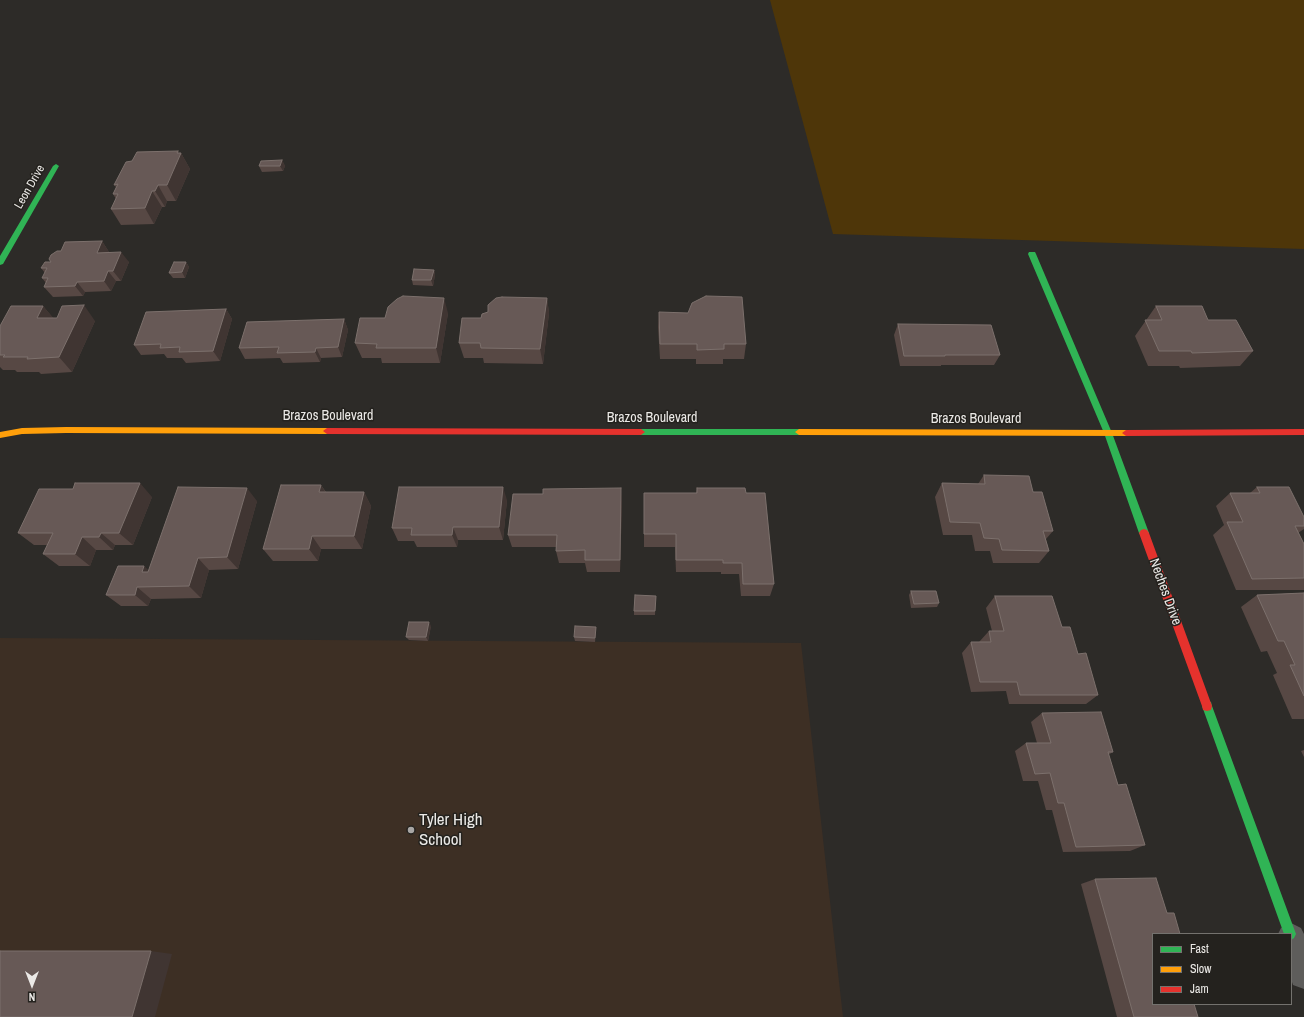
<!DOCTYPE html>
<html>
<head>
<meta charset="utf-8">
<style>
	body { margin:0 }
	#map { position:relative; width:1304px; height:1017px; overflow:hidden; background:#2d2b28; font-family:"Archivo Narrow",sans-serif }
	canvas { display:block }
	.legend { position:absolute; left:1152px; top:933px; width:140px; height:72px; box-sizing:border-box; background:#24221e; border:1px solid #74726e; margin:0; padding:5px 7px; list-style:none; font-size:12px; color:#ebe9e6 }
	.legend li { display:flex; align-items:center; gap:8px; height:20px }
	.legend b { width:20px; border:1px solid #74726e }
	.north { position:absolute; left:12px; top:965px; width:40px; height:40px; -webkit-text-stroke:3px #24221e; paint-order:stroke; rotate:180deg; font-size:11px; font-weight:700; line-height:16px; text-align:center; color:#ebe9e6 }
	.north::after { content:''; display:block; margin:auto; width:14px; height:18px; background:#ebe9e6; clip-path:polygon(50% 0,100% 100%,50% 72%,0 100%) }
</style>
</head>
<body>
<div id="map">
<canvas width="1304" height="1017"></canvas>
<ul class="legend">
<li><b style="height:5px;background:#30b455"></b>Fast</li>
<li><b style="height:5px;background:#ff9f0a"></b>Slow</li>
<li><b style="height:5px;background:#e5322d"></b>Jam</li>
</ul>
<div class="north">N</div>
</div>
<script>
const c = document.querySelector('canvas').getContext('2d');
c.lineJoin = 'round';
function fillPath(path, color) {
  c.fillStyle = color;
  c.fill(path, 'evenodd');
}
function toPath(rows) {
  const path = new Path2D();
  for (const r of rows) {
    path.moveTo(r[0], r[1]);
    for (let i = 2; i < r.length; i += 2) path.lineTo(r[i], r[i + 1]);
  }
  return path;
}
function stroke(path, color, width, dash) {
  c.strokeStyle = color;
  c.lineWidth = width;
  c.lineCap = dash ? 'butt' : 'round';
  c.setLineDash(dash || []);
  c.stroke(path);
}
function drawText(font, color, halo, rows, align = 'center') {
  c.font = font + ' "Archivo Narrow",sans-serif';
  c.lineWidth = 3;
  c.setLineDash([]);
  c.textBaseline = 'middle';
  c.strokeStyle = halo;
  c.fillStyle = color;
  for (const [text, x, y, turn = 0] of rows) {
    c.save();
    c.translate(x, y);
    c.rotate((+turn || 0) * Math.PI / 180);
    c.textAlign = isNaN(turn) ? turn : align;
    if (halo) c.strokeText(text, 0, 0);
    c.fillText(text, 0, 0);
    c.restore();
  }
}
const education = toPath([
	[0,638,801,643,843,1017,0,1017]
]);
const green = toPath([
	[770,0,1304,0,1304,249,833,234]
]);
const street = toPath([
	[1291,923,1301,928,1304,934,1304,989,1293,985,1291,979,1291,934,1278,934,1281,928,1291,923]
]);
const fast = toPath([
	[56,164,59,166,3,264,0,265,0,256,53,166,56,164],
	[1029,252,1035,252,1036,254,1112,433,1149,533,1147,536,1144,537,1141,536,1139,533,1104,433,1028,254,1029,252],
	[641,429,799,429,803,432,799,435,641,435,637,432,641,429],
	[1207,701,1211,702,1212,706,1296,934,1294,938,1291,940,1291,934,1284,934,1202,706,1203,702,1207,701]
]);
const slow = toPath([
	[66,427,327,428,331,431,327,434,66,433,22,434,0,438,0,432,22,428,66,427],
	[799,429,1126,430,1130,433,1126,436,799,435,795,432,799,429]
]);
const jam = toPath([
	[327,428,641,429,645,432,641,435,327,434,323,431,327,428],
	[1304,429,1304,435,1126,436,1122,433,1126,430,1304,429],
	[1144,529,1147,530,1149,533,1212,706,1211,710,1207,711,1203,710,1202,706,1139,533,1141,530,1144,529]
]);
const wall = toPath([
	[179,153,181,153,190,169,176,201,167,201,165,207,162,207,154,224,121,225,111,209,116,199,113,194,116,187,114,185],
	[282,160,285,166,283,171,262,172,259,166],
	[102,241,109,252,129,262,121,281,116,281,111,291,85,292,83,296,53,297,44,287,46,283,42,278,45,273,41,268,51,262,61,251],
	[186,262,189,267,185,278,173,278,169,273],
	[434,270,435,275,433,286,413,285,412,280],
	[547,298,549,313,543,364,484,363,483,358,464,358,459,343,488,312],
	[43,306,53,318,95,321,72,372,41,374,39,372,17,372,15,370,3,370,0,367,0,326],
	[1156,306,1208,320,1253,351,1240,366,1180,368,1179,366,1148,366,1135,336],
	[226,309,232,319,220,361,186,363,182,358,167,358,164,354,141,355,134,345],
	[659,312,746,344,744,359,723,359,723,364,696,364,696,359,660,359,658,327],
	[448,313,440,363,382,363,381,358,362,358,355,343],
	[344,319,348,330,342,357,321,358,320,362,283,363,280,358,245,359,239,348],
	[898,324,1000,355,994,365,941,365,941,366,900,366,894,335],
	[984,475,1033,492,1053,531,1046,539,1049,551,1039,563,993,563,990,551,975,551,972,535,943,535,935,497,942,483,978,484],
	[321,485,326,492,364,492,371,506,362,549,321,549,318,561,273,561,263,549],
	[1257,487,1304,517,1304,529,1298,533,1304,544,1304,590,1236,590,1213,535,1224,525,1216,506,1230,493,1250,493],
	[697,488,746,493,774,584,770,596,741,596,739,574,721,574,721,572,676,572,675,547,644,547,644,493,696,493],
	[152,497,133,545,115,545,113,550,96,550,90,566,59,566,43,554,47,545,34,545,18,533],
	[507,500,503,540,458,540,457,547,417,547,414,541,398,541,392,528],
	[257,501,238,569,209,570,201,598,151,599,148,606,121,606,106,595,149,571],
	[622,501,620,572,587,572,585,563,559,563,556,551,556,547,512,547,508,535],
	[911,591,939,603,937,607,911,608,909,595],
	[1304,593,1304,719,1292,719,1273,675,1277,673,1267,651,1261,652,1241,607,1257,595],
	[656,596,655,615,634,615,634,611],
	[995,596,1062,627,1098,695,1086,704,1009,704,1006,691,971,692,962,653,971,642,979,642,989,631,992,631,986,608],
	[431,626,428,641,409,640,406,637],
	[596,627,596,631,595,642,575,641,574,637],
	[1042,713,1113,752,1108,755,1118,785,1145,845,1130,851,1063,852,1052,810,1046,810,1038,781,1023,781,1015,751,1026,743,1037,743,1031,722],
	[1304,750,1304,757,1301,751],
	[1095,879,1167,913,1153,934,1198,1017,1117,1017,1081,884]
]);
const shadedWall = toPath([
	[178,151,180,155,181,153,190,169,176,201,167,185],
	[282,160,285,166,283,171,280,166],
	[158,185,167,201,165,207,155,191],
	[152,191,162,207,154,224,145,208],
	[102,241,109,252,97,253],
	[121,252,129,262,121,281,113,271],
	[186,262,189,267,185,278,182,272],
	[434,270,435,275,433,286,431,280],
	[108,271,116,281,111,291,104,281],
	[77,282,85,292,83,296,75,286],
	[444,298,448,313,440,363,436,348],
	[547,298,549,313,543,364,540,349],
	[84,305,95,321,72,372,59,357],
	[43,306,56,321,37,318],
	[226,309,232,319,220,361,213,351],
	[344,319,348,330,342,357,338,347],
	[316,348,321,358,320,362,315,352],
	[140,483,152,497,133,545,119,533],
	[321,485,329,498,319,492],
	[503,487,507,500,503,540,499,527],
	[247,488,257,501,238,569,227,557],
	[621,488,622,501,620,572,620,560],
	[364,492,371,506,362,549,354,536],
	[453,527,458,540,457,547,452,535],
	[101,533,115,545,113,550,99,537],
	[312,536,321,549,318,561,309,549],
	[82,537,96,550,90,566,75,554],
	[198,558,209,570,201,598,189,586],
	[144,566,157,578,142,572],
	[137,587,151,599,148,606,135,595],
	[429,622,431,626,428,641,426,637],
	[151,951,172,954,155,1017,132,1017]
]);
const building = toPath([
	[178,151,177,153,181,153,167,185,158,185,155,191,152,191,145,208,111,209,118,194,113,194,118,184,114,185,126,162,132,161,137,152,178,151],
	[282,160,280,166,259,166,261,161,282,160],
	[102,241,97,253,121,252,113,271,108,271,104,281,77,282,75,286,44,287,48,278,42,278,47,268,41,268,45,262,51,262,49,259,51,255,57,251,61,251,65,242,102,241],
	[174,262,186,262,182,272,169,273,174,262],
	[414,269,434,270,431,280,412,280,414,269],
	[403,296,444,298,436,348,376,348,377,344,355,343,360,318,385,318,388,307,397,299,403,296],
	[706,296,742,297,746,344,724,344,724,349,697,350,697,344,660,344,659,312,688,313,692,303,706,296],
	[502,297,547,298,540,349,481,348,480,343,459,343,462,318,481,318,482,314,488,312,488,305,496,298,502,297],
	[84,305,59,357,27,359,28,357,3,357,5,355,0,355,0,326,11,306,43,306,37,318,57,318,62,306,84,305],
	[1156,306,1202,306,1208,320,1236,320,1253,351,1192,353,1191,351,1159,351,1145,320,1162,320,1156,306],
	[226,309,213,351,179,352,180,347,160,348,161,344,134,345,146,312,226,309],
	[344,319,338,347,316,348,315,352,277,353,279,347,239,348,247,322,344,319],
	[898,324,991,325,1000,355,945,355,945,356,904,356,898,324],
	[984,475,1029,476,1033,492,1042,492,1053,531,1043,531,1049,551,1002,550,999,539,984,538,980,523,950,522,942,483,985,484,984,475],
	[75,483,140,483,119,533,101,533,99,537,82,537,75,554,43,554,53,533,18,533,39,489,73,489,75,483],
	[281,485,321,485,319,492,364,492,354,536,312,536,309,549,263,549,281,485],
	[178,487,247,488,227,557,198,558,189,586,137,587,135,595,106,595,118,566,144,566,142,572,148,572,178,487],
	[399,487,503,487,499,527,453,527,452,535,411,535,412,528,392,528,399,487],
	[1257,487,1289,487,1304,517,1304,526,1295,526,1304,544,1304,578,1252,579,1227,522,1243,522,1230,493,1260,493,1257,487],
	[621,488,620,560,585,560,585,550,556,551,557,535,508,535,513,494,543,494,543,489,621,488],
	[697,488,745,488,746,493,765,493,774,584,743,584,742,563,723,563,723,560,676,560,676,534,644,534,644,493,697,493,697,488],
	[911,591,936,591,939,603,914,604,911,591],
	[1304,593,1304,696,1290,665,1295,665,1284,641,1278,641,1257,595,1304,593],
	[635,595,656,596,655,611,634,611,635,595],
	[995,596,1052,596,1062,627,1070,627,1078,654,1086,653,1098,695,1020,695,1017,682,980,682,971,642,991,642,989,631,1004,631,995,596],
	[409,622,429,622,426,637,406,637,409,622],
	[575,626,596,627,595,638,574,637,575,626],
	[1101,712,1113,752,1108,752,1118,785,1126,784,1145,845,1076,847,1064,803,1058,803,1050,773,1035,774,1026,743,1051,743,1042,713,1101,712],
	[1156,878,1167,913,1174,913,1180,934,1153,934,1153,1004,1194,1004,1198,1017,1134,1017,1095,879,1156,878],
	[0,951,151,951,132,1017,0,1017,0,951]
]);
const markers = [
	[411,830,4,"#a8a6a4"]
];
const farStreetnames = [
	["Leon Drive",30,187,-60]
];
const streetNames = [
	["Brazos Boulevard",328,416],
	["Brazos Boulevard",652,418],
	["Brazos Boulevard",976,419],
	["Neches Drive",1165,592,70]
];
const nearPoinames = [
	["Tyler High",419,820],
	["School",419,840]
];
fillPath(education, '#3d2f24');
fillPath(green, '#4e3609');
fillPath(street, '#5e5d5b');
fillPath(fast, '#30b455');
fillPath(slow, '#ff9f0a');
fillPath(jam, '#e5322d');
fillPath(wall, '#574844');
fillPath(shadedWall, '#403532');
fillPath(building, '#675956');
stroke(building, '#7c706c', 1);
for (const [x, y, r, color] of markers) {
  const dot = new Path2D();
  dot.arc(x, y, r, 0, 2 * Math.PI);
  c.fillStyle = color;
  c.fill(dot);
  stroke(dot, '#24221e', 1.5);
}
drawText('12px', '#ebe9e6', '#24221e', farStreetnames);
drawText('14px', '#ebe9e6', '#24221e', streetNames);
drawText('17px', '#ebe9e6', '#24221e', nearPoinames, 'left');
</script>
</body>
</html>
